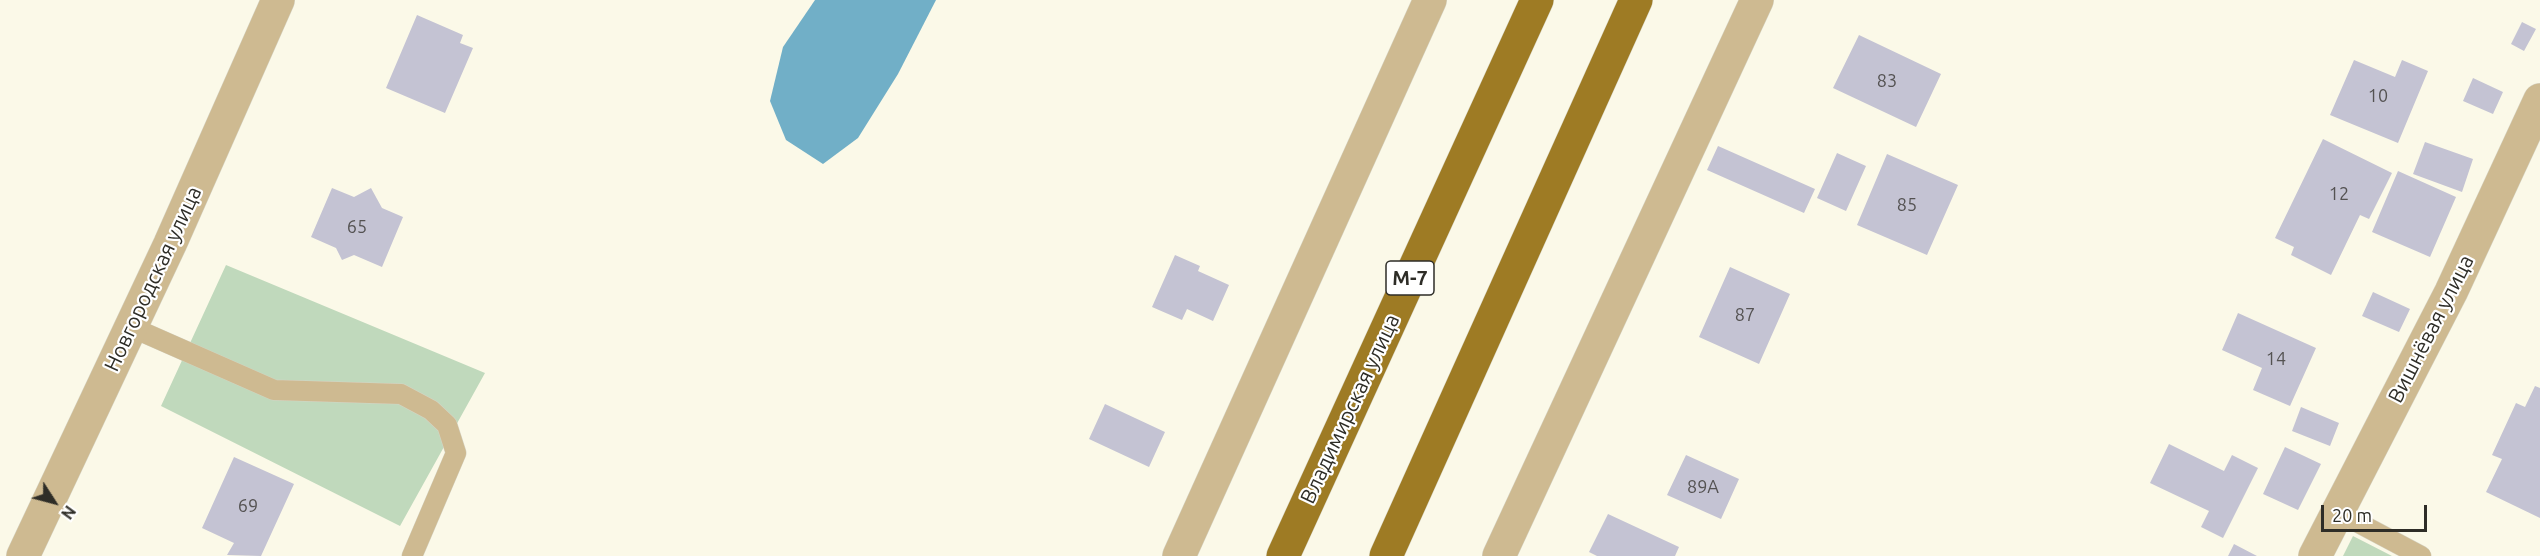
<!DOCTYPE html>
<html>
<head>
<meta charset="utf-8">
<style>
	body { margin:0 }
	#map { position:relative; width:2540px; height:556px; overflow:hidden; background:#fbf9e8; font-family:Ubuntu,sans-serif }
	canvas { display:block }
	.north { position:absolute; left:24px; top:472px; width:60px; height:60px; -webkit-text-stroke:4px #fff; paint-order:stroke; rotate:126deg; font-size:16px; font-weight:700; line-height:24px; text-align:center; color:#2e2d27 }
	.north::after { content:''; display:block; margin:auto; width:21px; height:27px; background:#2e2d27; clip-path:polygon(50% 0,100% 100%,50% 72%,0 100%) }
	.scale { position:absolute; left:2321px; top:505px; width:106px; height:27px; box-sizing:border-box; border:3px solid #2e2d27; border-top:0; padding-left:8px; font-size:18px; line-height:21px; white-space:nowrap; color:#2e2d27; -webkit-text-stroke:4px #fff; paint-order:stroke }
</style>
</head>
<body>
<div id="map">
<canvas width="2540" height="556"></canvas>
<div class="north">N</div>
<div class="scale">20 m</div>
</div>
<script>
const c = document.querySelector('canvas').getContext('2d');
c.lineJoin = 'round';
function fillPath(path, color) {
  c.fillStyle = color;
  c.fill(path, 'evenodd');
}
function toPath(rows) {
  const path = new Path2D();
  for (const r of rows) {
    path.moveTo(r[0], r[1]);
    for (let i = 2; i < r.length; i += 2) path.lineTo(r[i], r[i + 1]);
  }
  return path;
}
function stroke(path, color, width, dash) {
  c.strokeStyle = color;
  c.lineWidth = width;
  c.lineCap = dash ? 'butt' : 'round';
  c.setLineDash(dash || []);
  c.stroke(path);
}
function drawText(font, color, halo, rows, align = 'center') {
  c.font = font + ' Ubuntu,sans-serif';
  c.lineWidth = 4.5;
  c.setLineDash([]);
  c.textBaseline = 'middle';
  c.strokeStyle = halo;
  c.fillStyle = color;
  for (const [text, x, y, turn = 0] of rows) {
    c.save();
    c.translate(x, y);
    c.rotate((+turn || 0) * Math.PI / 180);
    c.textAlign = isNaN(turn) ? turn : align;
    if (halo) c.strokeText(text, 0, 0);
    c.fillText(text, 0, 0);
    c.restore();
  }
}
const green = toPath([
	[226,265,485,373,400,526,161,406],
	[2353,536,2392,556,2343,556]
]);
const water = toPath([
	[815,0,936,0,898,74,858,138,823,164,786,140,770,101,783,47]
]);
const building = toPath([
	[417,15,463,35,460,43,473,48,445,113,386,88],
	[2522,22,2536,29,2524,51,2511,44],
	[1859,35,1941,74,1916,127,1833,88],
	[2354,60,2395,77,2402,60,2428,71,2398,143,2330,115],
	[2473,78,2503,92,2493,114,2463,101],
	[2323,139,2392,173,2369,219,2360,215,2331,275,2291,255,2294,247,2275,238],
	[2425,142,2473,159,2462,192,2413,174],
	[1718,146,1815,189,1804,213,1707,170],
	[1837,153,1866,166,1846,211,1817,198],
	[1887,154,1958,185,1927,255,1857,225],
	[2398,171,2456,197,2430,257,2372,232],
	[332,188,354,197,371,188,382,208,403,217,382,267,354,255,342,260,336,248,311,237],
	[1175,255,1200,266,1198,271,1229,285,1213,321,1187,309,1182,320,1152,307],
	[1730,267,1790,294,1759,364,1699,337],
	[2373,292,2410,309,2399,332,2362,316],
	[2238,313,2316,348,2290,406,2253,390,2262,368,2222,350],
	[2535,386,2540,388,2540,518,2486,492,2502,459,2492,455,2516,403,2525,407],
	[1105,404,1165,432,1149,467,1089,439],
	[2301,407,2339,423,2330,446,2292,431],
	[2169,444,2224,471,2232,455,2258,468,2223,538,2201,527,2209,511,2150,483],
	[2285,447,2321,464,2298,510,2263,494],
	[1686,455,1739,479,1721,519,1667,495],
	[234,457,294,484,261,556,227,555,234,543,202,528],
	[1608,514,1679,547,1675,556,1597,556,1589,552],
	[2234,544,2257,556,2228,556]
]);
const service = toPath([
	[131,327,274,390,401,394,431,410,447,425,456,453,412,556],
	[2338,512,2421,556]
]);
const minor = toPath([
	[23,556,170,244,278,0],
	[1179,556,1430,0],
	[1499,556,1757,0],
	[2315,556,2451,292,2540,100]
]);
const trunk = toPath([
	[1283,556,1537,0],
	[1386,556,1636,0]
]);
const numberNames = [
	["83",1887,81],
	["10",2378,96],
	["12",2339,194],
	["85",1907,205],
	["65",357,227],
	["87",1745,315],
	["14",2276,359],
	["89А",1703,487],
	["69",248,506]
];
const shields = [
	[1410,278,48]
];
const shieldNames = [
	["М-7",1410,278]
];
const streetNames = [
	["Новгородская улица",153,279,-65],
	["Вишнёвая улица",2431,329,-63],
	["Владимирская улица",1350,409,-65]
];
fillPath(green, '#c0d9bc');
fillPath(water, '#71afc7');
fillPath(building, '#c4c3d3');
stroke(service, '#d6d4c5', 21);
stroke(minor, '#d6d4c5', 34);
stroke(trunk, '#d6d4c5', 34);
stroke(service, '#ceba91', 20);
stroke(minor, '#ceba91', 33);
stroke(trunk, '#9e7b24', 33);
drawText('18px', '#545252', null, numberNames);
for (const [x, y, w] of shields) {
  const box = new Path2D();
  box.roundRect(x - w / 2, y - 17, w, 34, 4.5);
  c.fillStyle = '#fff';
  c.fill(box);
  stroke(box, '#2e2d27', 1.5);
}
drawText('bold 20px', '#2e2d27', null, shieldNames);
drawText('21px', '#2e2d27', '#fff', streetNames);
</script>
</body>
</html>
